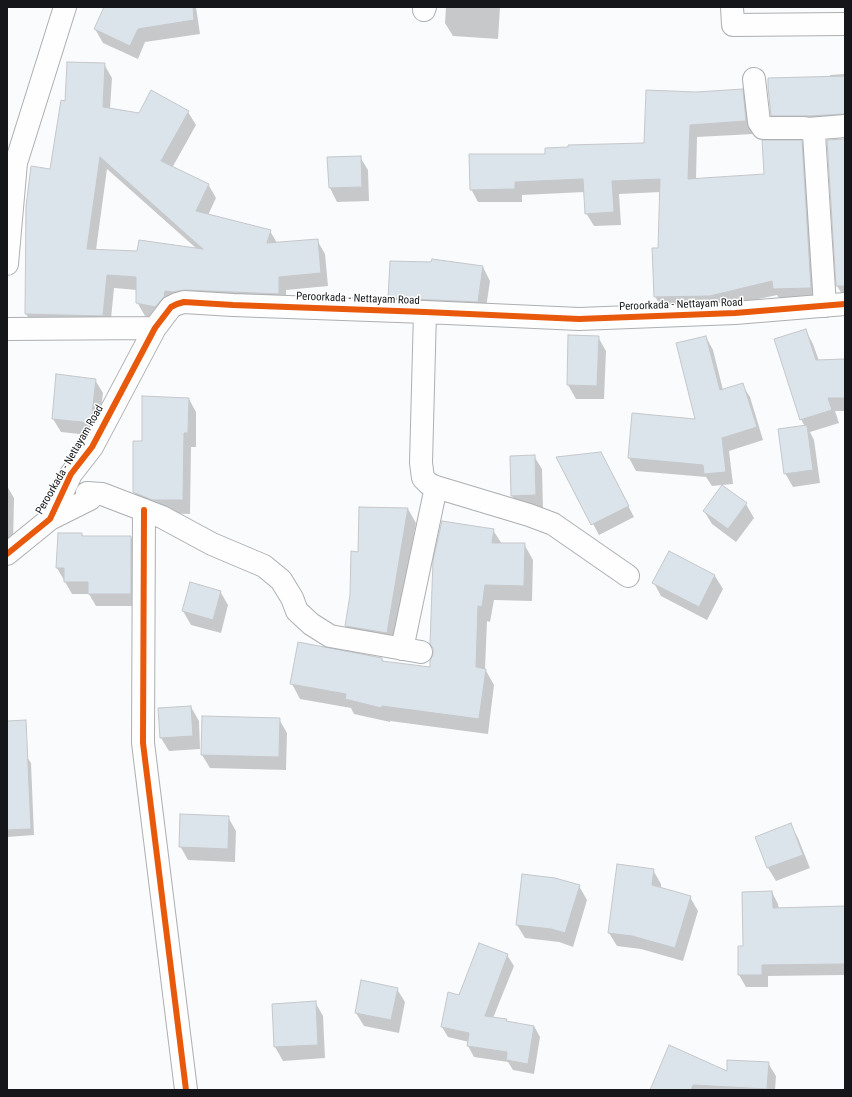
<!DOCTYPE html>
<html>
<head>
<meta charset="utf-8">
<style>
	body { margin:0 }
	#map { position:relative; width:852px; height:1097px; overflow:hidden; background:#f9fbfd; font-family:"Roboto Condensed",sans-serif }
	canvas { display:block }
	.frame { position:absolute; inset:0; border:8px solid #141619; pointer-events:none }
</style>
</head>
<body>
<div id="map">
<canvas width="852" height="1097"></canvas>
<div class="frame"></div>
</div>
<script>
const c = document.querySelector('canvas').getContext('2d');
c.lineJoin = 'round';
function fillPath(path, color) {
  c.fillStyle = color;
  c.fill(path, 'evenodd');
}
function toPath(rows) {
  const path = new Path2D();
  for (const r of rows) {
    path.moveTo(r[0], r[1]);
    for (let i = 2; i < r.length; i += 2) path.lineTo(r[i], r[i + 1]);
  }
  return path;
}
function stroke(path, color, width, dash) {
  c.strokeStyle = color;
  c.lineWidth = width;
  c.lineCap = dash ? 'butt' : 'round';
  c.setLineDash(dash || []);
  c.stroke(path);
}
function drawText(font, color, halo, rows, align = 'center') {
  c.font = font + ' "Roboto Condensed",sans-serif';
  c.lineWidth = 3;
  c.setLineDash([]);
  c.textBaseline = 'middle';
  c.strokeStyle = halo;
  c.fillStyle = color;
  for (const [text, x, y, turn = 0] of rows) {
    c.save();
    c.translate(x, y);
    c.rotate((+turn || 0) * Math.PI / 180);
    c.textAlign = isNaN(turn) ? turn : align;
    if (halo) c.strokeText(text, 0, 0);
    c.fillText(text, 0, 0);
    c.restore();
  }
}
const shadow = toPath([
	[105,7,196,7,200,34,145,42,138,59,103,43,95,29],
	[446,7,500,7,498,39,453,36,445,23],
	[104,64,112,78,110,109,139,114,188,112,196,125,172,168,208,184,216,198,208,215,270,231,277,243,317,240,325,254,328,286,286,290,286,307,193,303,163,320,145,316,137,302,137,290,114,288,110,329,34,327,26,314,27,206,50,170,66,102],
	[107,169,197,249,138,252,96,250],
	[845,74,845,127,780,129,772,115,830,77,830,75],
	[742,90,750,103,753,134,697,137,696,180,765,175,801,142,809,155,818,300,781,302,777,295,717,308,662,309,655,296,659,249,661,192,619,194,621,225,594,226,586,213,585,192,522,195,522,202,478,202,471,189,546,155,645,144,696,93],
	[845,140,845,299,837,286,828,141],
	[360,157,368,170,369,201,337,202,330,188,328,158],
	[483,267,490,281,485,315,397,312,389,298],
	[806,331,813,344,819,361,845,360,845,411,835,411,839,423,810,432,814,440,820,483,793,487,785,473,805,427,801,419],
	[598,337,606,351,604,399,576,399,568,385],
	[706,337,713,350,723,390,742,385,750,397,763,440,729,451,733,484,712,486,706,477,636,471,629,458,697,420],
	[95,380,103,393,98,436,61,432,53,419],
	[189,399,196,412,196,447,191,447,190,514,161,513,142,506,134,492,143,442],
	[534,456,542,469,543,509,520,509,512,496],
	[558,458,607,465,634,517,599,535],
	[7,486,14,498,13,546,7,546],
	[746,504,754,518,736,542,712,524,704,511],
	[360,508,408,509,416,523,394,646,354,639,346,626,359,553],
	[493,530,502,544,524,544,533,560,532,601,494,600,490,622,487,621,485,669,494,685,488,734,390,721,390,722,354,714,351,708,300,699,292,684,382,659,384,662,431,668],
	[82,534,83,537,131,537,138,549,138,606,96,606,89,594,72,594,57,568],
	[669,552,715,576,723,589,707,620,661,596,654,583],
	[220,591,228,605,221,633,191,625,183,611],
	[191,707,199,721,200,749,169,751,161,738],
	[279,719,287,733,286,770,210,768,202,755],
	[7,754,27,757,31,763,34,835,7,837],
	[228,817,236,831,235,862,188,860,180,846],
	[791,825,798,838,810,868,776,881,768,868,756,838],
	[653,870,661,884,661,888,690,897,698,911,683,961,641,949,617,946,609,933],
	[579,886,587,900,573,947,559,942,525,938,517,925],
	[772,892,778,904,779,909,845,916,845,979,844,975,768,976,768,987,746,987,739,975,739,947,744,947],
	[507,955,514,966,493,1018,506,1020,508,1023,534,1026,540,1037,534,1074,513,1070,508,1062,474,1057,468,1046,469,1042,448,1037,442,1027,460,996],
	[397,989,405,1002,399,1033,364,1026,356,1013],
	[315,1002,323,1016,325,1058,283,1061,275,1047],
	[768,1063,776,1076,775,1090,656,1090]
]);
const building = toPath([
	[104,7,193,7,194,20,138,29,130,46,94,29,104,7],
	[67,62,105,63,103,107,139,113,151,90,189,111,161,161,209,184,196,211,271,230,267,243,318,239,321,273,279,277,279,294,185,290,173,292,165,291,164,297,155,307,136,303,136,277,107,275,103,316,25,314,26,206,31,166,50,169,61,100,65,101,67,62],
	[100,157,186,234,203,249,139,240,137,251,87,249,100,157],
	[845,76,845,114,809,116,771,116,768,87,768,78,845,76],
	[743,89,746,121,690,125,688,179,764,174,762,140,802,140,811,288,773,289,772,281,710,296,654,297,652,248,658,248,660,179,612,181,614,212,585,214,583,179,515,182,515,189,470,190,469,154,545,154,545,148,568,147,568,145,644,143,646,90,696,92,743,89],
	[845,139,845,286,836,286,827,140,845,139],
	[361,156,362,187,329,188,327,157,361,156],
	[432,259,483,266,478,302,388,298,390,261,431,262,432,259],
	[806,329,816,360,845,359,845,398,828,398,832,410,800,420,774,339,806,329],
	[568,335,599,336,597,386,567,385,568,335],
	[706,336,720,390,743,383,757,427,722,438,726,472,704,474,703,465,628,458,632,413,695,419,676,343,706,336],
	[56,374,96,379,91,423,52,419,56,374],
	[142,396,189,398,188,433,184,433,183,500,152,500,133,492,133,441,142,441,142,396],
	[807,425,813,470,784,474,778,429,807,425],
	[601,452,629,506,591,525,556,457,601,452],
	[535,455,536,495,511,496,510,456,535,455],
	[722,485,747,503,728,529,703,511,722,485],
	[359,507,408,508,387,633,345,626,350,595,351,551,358,552,359,507],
	[442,521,494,529,492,543,525,543,524,586,485,585,482,607,478,606,476,667,486,669,479,719,382,706,381,708,345,699,346,694,290,684,298,642,382,658,382,661,430,667,430,661,433,654,433,648,430,644,433,560,442,521],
	[58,533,82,533,82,536,131,536,131,594,88,594,88,582,64,582,64,568,56,568,58,533],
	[669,551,715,575,699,607,652,583,669,551],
	[190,582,221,591,213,620,182,611,190,582],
	[191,706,193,736,160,738,158,708,191,706],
	[202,716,280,718,279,757,201,755,202,716],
	[26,720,31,829,7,830,7,721,26,720],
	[180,814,229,816,228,849,179,847,180,814],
	[791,823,803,855,767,868,755,837,791,823],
	[617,864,654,869,652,885,691,896,675,948,632,936,608,933,617,864],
	[522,874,555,878,580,885,565,933,551,929,516,925,522,874],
	[772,891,773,908,845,906,845,964,762,965,762,975,738,975,738,946,743,946,742,892,772,891],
	[479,943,508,954,485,1016,507,1019,506,1021,534,1026,528,1064,506,1060,507,1052,467,1046,469,1033,441,1027,448,992,459,995,479,943],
	[361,980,398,988,391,1020,355,1013,361,980],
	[316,1001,318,1045,274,1047,272,1004,316,1001],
	[669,1045,727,1071,727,1060,769,1062,767,1089,693,1085,691,1090,650,1090,669,1045]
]);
const minor = toPath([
	[732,7,733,25,845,24],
	[424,10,425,7],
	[754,79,759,122,763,128,804,128,808,129,814,134,825,306],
	[808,129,845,126],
	[7,264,16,163,65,7],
	[425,312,421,463,423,478,429,484,436,487,529,515,553,524,628,576],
	[7,329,155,328],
	[144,510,143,743,186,1090],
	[50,519,90,499,87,493,102,494,162,517,212,544,264,566,281,580,292,598,297,611,311,624,330,636,421,652],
	[7,554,50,519,71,474,92,447,155,328,171,307,177,304,184,302,233,305,425,312,579,319,735,313,845,304],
	[402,649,436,487]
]);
const cycleway = toPath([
	[144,510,143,743,186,1090],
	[7,554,50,519,71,474,92,447,155,328,171,307,177,304,184,302,233,305,425,312,579,319,735,313,845,304]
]);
const streetNames = [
	["Peroorkada - Nettayam Road",358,299,2],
	["Peroorkada - Nettayam Road",681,305,-2],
	["Peroorkada - Nettayam Road",70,460,-60]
];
fillPath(shadow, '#0003');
fillPath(building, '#dbe4eb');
stroke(building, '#c5c7ca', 1);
stroke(minor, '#adafb1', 24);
stroke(minor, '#fefeff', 22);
stroke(cycleway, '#e8590c', 6);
drawText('11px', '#141619', '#fff', streetNames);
</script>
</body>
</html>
